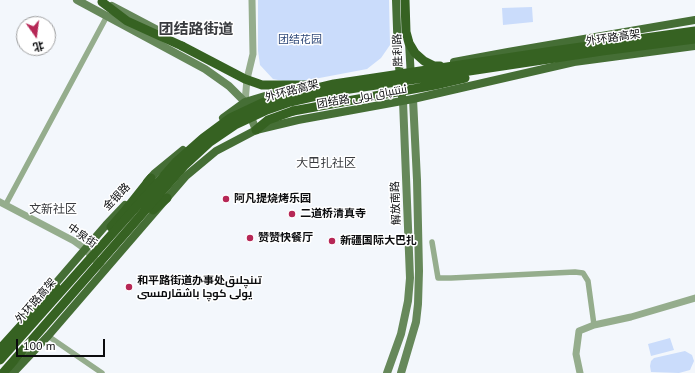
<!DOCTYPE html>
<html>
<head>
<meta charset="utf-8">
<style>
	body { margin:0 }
	#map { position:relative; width:695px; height:373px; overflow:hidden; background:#f3f7fc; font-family:"PT Sans","Noto Sans SC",sans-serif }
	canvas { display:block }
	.north { position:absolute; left:16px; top:16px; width:40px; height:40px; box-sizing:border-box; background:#fff; border:1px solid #9d9e9f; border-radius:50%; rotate:166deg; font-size:11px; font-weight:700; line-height:16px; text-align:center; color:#0b0c0e }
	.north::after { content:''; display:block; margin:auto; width:14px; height:18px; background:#b62756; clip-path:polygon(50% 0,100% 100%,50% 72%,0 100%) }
	.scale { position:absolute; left:16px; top:339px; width:89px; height:18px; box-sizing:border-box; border:2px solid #0b0c0e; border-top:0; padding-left:5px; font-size:12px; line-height:14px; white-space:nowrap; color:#0b0c0e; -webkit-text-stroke:3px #fff; paint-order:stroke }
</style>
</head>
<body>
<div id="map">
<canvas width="695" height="373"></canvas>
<div class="north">北</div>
<div class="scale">100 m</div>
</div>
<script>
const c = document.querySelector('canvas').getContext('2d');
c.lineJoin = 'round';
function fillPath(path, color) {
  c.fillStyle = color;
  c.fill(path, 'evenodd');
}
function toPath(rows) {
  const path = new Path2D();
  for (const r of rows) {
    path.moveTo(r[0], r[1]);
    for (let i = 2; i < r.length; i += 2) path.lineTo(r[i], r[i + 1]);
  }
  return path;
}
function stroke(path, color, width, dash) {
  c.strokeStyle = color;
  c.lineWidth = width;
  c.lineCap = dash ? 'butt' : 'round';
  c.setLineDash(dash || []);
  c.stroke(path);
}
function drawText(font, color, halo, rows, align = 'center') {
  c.font = font + ' "PT Sans",Cairo,"Noto Sans SC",sans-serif';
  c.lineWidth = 3;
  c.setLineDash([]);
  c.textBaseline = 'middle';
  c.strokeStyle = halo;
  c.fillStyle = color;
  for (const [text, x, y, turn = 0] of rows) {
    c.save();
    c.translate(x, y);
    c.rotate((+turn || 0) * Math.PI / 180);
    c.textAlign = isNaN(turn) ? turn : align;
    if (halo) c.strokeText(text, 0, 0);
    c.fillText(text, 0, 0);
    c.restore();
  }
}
const green = toPath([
	[258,0,389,0,390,45,381,58,367,69,293,83,273,79,260,65,258,51],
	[532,7,533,22,503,25,502,8],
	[670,338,674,350,651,356,648,344],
	[685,351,692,355,694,361,690,370,679,373,651,372,650,366,651,361,654,358]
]);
const minor = toPath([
	[6,204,107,16],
	[432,242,438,278,451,278,575,272,583,273,588,281,594,325],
	[48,336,102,373]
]);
const tertiary = toPath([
	[245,102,247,79,253,54,252,0],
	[0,202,74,241,85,249,105,270],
	[580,373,576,354,579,331,594,325,631,317,695,298]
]);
const secondary = toPath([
	[77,0,205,69,229,86,245,102,256,130],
	[112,6,167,35],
	[387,373,401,334,408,301,410,278,403,101],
	[401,373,416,322,418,304,419,271,417,180,413,99]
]);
const primary = toPath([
	[396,0,398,56,402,97],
	[409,42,411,78],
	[454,62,508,52,695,20],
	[223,118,245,102,278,92,297,89],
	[147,182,155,173,183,150],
	[49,291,106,225,125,205],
	[13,373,48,336,186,176,216,151,256,130,298,120,413,99,574,62,695,46]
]);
const trunk = toPath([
	[102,2,127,21,182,46],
	[256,130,268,120,293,111],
	[153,210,167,198],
	[111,227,124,212,151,178]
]);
const trunkBridge = toPath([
	[405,0,406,32,409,43,415,53,424,61,434,66,440,66],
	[182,46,245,79,262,85,310,85],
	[293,111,435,85,465,78],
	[0,349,56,287],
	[0,360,177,161,203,138,230,118,264,102,288,95,334,84,553,51,695,31],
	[3,373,184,166,210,142,235,125,267,110,290,102,343,90,602,51,695,39]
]);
const markers = [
	[226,199,4,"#b62756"],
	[292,214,4,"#b62756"],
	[250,238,4,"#b62756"],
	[332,241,4,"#b62756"],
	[129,287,4,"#b62756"]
];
const streetNames = [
	["外环路高架",613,38,-8],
	["胜利路",398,50,-92],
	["外环路高架",292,91,-15],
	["团结路 ئىتتىپاق يولى",362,97,-10],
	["金银路",117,197,-46],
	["解放南路",396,203,-92],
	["中泉街",82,236,35],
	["外环路高架",36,301,-49]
];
const parkNames = [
	["团结花园",300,40]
];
const poiNames = [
	["阿凡提烧烤乐园",234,199],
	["二道桥清真寺",300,214],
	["赞赞快餐厅",258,238],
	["新疆国际大巴扎",340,241],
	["和平路街道办事处تىنچلىق",137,281],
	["يولى كوچا باشقارمىسى",137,294]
];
const neighbourhoodNames = [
	["大巴扎社区",326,164],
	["文新社区",53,210]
];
const districtNames = [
	["团结路街道",196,30]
];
fillPath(green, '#cadcfb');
stroke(minor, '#95ad8d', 5.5);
stroke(tertiary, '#95ad8d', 7);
stroke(secondary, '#66885a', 8);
stroke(primary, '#456e35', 8);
stroke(trunk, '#366222', 9);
stroke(trunkBridge, '#366222', 9);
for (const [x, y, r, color] of markers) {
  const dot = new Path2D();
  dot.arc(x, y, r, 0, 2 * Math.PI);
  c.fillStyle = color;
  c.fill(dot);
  stroke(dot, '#fff', 1.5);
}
drawText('11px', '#0b0c0e', '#fff', streetNames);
drawText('11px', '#2f4978', '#fff', parkNames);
drawText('bold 11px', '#0b0c0e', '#fff', poiNames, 'left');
drawText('12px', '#393b3f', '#fff', neighbourhoodNames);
drawText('bold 15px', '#393b3f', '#fff', districtNames);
</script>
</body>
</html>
